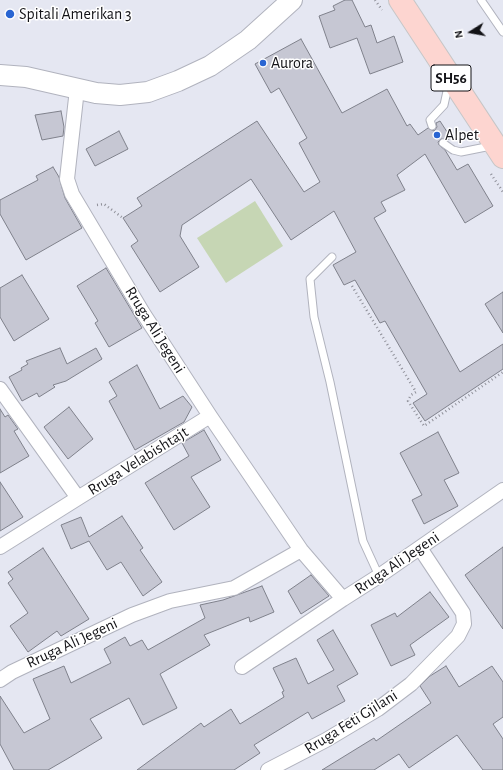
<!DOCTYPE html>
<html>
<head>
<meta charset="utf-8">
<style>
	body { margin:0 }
	#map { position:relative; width:503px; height:770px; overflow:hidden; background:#e5e7f2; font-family:"Alegreya Sans",sans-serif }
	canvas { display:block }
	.north { position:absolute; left:451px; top:12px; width:40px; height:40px; -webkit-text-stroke:3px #fff; paint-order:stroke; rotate:259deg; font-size:11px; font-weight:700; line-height:16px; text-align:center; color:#131317 }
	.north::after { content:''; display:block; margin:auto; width:14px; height:18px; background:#131317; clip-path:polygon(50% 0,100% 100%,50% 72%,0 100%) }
</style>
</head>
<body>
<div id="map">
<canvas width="503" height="770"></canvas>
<div class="north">N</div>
</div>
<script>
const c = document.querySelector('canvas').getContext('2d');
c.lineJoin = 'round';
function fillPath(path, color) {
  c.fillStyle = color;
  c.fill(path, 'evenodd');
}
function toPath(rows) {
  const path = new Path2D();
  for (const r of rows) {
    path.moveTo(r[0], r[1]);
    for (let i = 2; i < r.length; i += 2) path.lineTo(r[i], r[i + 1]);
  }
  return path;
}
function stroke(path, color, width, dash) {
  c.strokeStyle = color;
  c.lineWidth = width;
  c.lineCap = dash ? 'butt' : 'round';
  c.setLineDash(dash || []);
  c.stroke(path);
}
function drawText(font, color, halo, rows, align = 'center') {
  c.font = font + ' "Alegreya Sans",sans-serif';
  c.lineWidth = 3;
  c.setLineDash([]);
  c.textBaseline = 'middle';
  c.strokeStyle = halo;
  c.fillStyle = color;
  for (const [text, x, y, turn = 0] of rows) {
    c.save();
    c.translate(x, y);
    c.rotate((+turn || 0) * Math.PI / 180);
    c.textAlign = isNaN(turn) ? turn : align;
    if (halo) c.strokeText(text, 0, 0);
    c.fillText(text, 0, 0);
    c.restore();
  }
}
const green = toPath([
	[255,201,283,246,226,283,197,238]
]);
const building = toPath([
	[345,0,352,0,365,27,371,25,377,43,394,36,403,62,370,74,357,38,330,48,319,16,335,10,333,6,345,0],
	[301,39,342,113,387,89,407,126,410,124,418,135,428,128,434,131,437,127,436,123,440,121,451,138,447,140,441,139,438,142,439,145,445,150,457,170,468,164,493,206,465,223,425,154,397,175,405,190,381,202,386,211,374,218,460,372,503,344,503,369,425,421,413,403,427,394,385,321,380,323,355,280,344,285,333,265,356,252,334,211,291,240,251,179,182,225,180,236,199,267,160,292,131,246,138,241,123,218,142,206,137,198,257,121,304,192,320,182,299,143,307,138,279,88,271,93,255,64,301,39],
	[61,111,64,127,63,136,42,140,35,115,61,111],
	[119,131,128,149,95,166,86,149,119,131],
	[53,167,59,177,65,198,82,228,26,260,0,214,0,200,38,180,36,176,53,167],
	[106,268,142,328,109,347,95,323,98,321,77,286,106,268],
	[22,275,49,319,14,341,0,317,0,288,22,275],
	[503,292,503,333,485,304,503,292],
	[60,348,67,364,96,348,102,359,66,381,53,385,55,387,39,397,37,393,22,401,9,377,22,370,21,368,28,364,26,361,60,348],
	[137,365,160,409,183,396,192,407,184,422,135,450,109,401,117,396,109,382,137,365],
	[69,407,93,439,68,459,44,427,69,407],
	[0,409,5,417,8,415,18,429,14,431,29,456,0,473,0,409],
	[204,430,221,460,191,477,210,507,174,530,145,483,189,456,182,443,204,430],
	[438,432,459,473,444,480,458,506,424,524,412,500,422,495,400,453,438,432],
	[0,482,23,517,0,531,0,482],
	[122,516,143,548,140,550,162,582,143,596,121,562,107,570,89,541,71,549,61,525,81,517,89,537,122,516],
	[503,547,503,629,465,575,503,547],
	[43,548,89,619,61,636,57,631,28,652,10,626,28,613,8,583,13,579,8,572,43,548],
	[311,575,329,596,301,614,288,591,311,575],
	[262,586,274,612,250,622,249,617,204,635,210,645,160,674,177,708,143,725,129,698,90,719,102,738,67,759,48,770,14,770,0,744,0,696,24,733,50,719,33,679,64,666,71,683,111,663,104,649,125,637,130,646,142,640,148,650,205,618,200,605,223,600,262,586],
	[430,592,449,617,410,645,415,655,391,666,371,625,395,613,397,617,430,592],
	[333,630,358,674,337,686,345,701,312,719,308,712,254,745,260,753,234,770,137,770,201,723,204,727,231,709,240,724,284,697,282,692,284,691,273,668,296,658,308,684,334,670,317,640,333,630],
	[446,666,459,687,492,666,503,682,503,717,493,724,503,739,503,770,483,770,457,735,409,768,399,754,374,770,322,770,374,738,376,741,431,703,420,686,430,676,446,666]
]);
const path = toPath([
	[375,0,382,10],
	[491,174,503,192],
	[97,205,104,204,123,218],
	[352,286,416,392,411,395,408,401,424,426,503,372]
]);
const lane = toPath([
	[481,0,503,32],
	[432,126,430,120,444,105,449,82],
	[443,143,453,150,461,152,491,146],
	[332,257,310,279,314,317,330,382,363,541,379,576]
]);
const street = toPath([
	[77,89,67,179,72,194,143,313,210,416,301,550,343,599,379,576,503,490],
	[0,389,78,498,210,416],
	[0,547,78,498],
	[242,667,343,599],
	[0,680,12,672,132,615,170,601,234,588,301,550],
	[268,770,326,740,378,709,411,684,458,636,464,624,463,613,420,548]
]);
const secondary = toPath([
	[0,75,26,77,96,93,120,95,148,92,178,81,210,66,248,40,292,0]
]);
const primary = toPath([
	[400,0,503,157]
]);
const markers = [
	[10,14,5,"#2965d2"],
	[263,63,4,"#2965d2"],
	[437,135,4,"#2965d2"]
];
const shields = [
	[451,78,40]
];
const shieldNames = [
	["SH56",451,78]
];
const poiNames = [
	["Spitali Amerikan 3",19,14],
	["Aurora",271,63],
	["Alpet",445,135]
];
const streetNames = [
	["Rruga Ali Jegeni",155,330,58],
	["Rruga Velabishtajt",138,461,-32],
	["Rruga Ali Jegeni",397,563,-34],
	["Rruga Ali Jegeni",72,643,-25],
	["Rruga Feti Gjilani",351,722,-32]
];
fillPath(green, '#c6d6b4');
fillPath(building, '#c6c7d3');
stroke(building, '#7f818b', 1);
stroke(lane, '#b1b3be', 9);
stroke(street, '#b1b3be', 16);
stroke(secondary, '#b1b3be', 22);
stroke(primary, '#c6c6c7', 24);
stroke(path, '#90919a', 2.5, [1, 3]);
stroke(lane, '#fff', 7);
stroke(street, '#fff', 14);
stroke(secondary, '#fff', 20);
stroke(primary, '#fdd5d0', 22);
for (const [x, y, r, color] of markers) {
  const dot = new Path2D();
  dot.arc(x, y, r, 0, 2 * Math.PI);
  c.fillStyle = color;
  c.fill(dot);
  stroke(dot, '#fff', 1.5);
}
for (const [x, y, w] of shields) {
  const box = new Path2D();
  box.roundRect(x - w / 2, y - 13, w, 26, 3);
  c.fillStyle = '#fff';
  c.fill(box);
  stroke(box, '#131317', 1);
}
drawText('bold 15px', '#131317', null, shieldNames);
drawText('16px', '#131317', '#fff', poiNames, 'left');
drawText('16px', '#131317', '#fff', streetNames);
</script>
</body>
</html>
